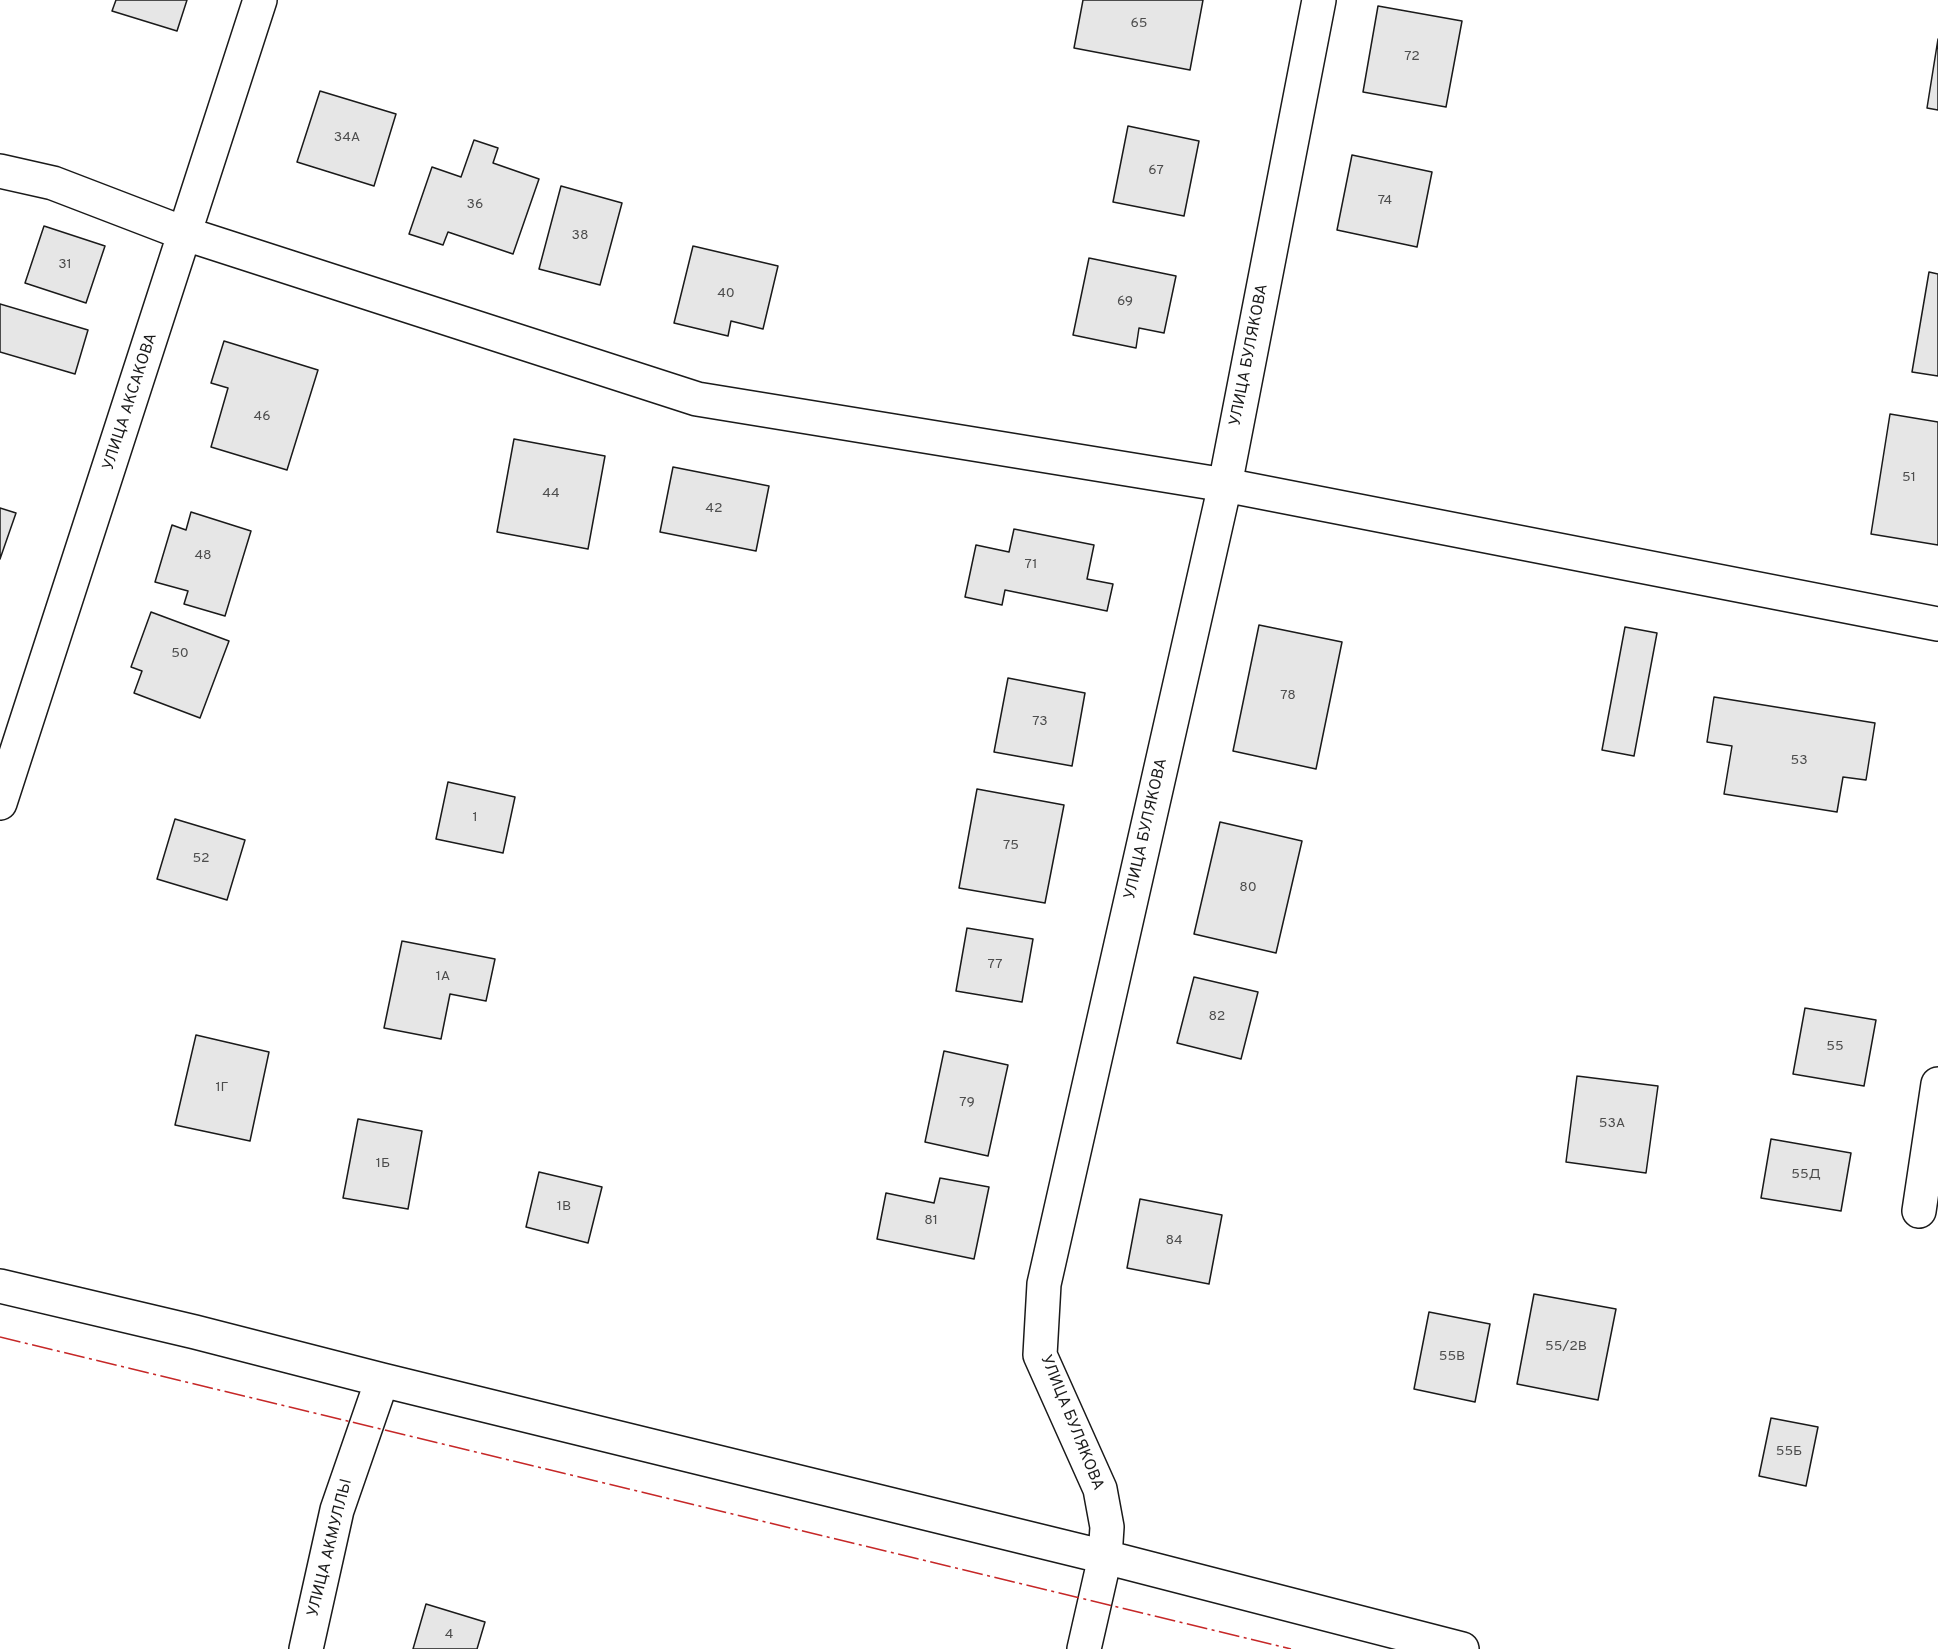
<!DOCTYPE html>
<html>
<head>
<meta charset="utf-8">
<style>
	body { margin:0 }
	canvas { display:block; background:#fff }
</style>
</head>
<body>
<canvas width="1938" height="1649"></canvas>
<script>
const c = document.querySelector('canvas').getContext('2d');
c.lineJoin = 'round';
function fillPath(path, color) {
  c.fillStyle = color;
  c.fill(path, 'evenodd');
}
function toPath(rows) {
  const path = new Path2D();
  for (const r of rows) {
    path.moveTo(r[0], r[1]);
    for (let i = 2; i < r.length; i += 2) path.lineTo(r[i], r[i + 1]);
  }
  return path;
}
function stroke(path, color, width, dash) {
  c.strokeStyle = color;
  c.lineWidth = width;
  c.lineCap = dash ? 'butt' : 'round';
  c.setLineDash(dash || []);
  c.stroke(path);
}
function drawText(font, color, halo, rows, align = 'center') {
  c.font = font + ' Overpass,sans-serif';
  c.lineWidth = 4.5;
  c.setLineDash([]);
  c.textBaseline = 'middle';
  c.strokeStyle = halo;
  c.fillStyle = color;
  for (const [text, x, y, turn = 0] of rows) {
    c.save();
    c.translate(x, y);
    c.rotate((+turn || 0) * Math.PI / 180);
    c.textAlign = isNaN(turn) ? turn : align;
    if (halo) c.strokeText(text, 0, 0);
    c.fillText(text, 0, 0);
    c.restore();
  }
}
const building = toPath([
	[116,0,187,0,177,31,112,11,116,0],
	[1083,0,1203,0,1190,70,1074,48,1083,0],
	[1378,6,1462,21,1446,107,1363,92,1378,6],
	[1938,39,1938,110,1927,108,1938,39],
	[320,91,396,114,374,186,297,162,320,91],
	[1128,126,1199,141,1184,216,1113,202,1128,126],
	[474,140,498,148,493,163,539,179,513,254,448,232,443,245,409,234,432,167,461,177,474,140],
	[1352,155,1432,172,1417,247,1337,230,1352,155],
	[561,186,622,203,600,285,539,269,561,186],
	[44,226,105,246,86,303,25,283,44,226],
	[693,246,778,266,763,329,731,321,728,336,674,323,693,246],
	[1089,258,1176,276,1164,333,1139,328,1136,348,1073,335,1089,258],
	[1929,272,1938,274,1938,376,1912,372,1929,272],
	[0,304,88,330,75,374,0,352,0,304],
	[224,341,318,370,287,470,211,447,228,388,211,383,224,341],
	[1890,414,1938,422,1938,545,1871,534,1890,414],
	[514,439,605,456,588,549,497,532,514,439],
	[673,467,769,486,756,551,660,532,673,467],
	[0,508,16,513,0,559,0,508],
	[191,512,251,531,225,616,184,604,188,591,155,582,172,525,186,530,191,512],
	[1014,529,1094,545,1087,579,1113,584,1107,611,1005,590,1002,605,965,597,976,545,1009,552,1014,529],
	[151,612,229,641,200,718,134,693,142,671,131,667,151,612],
	[1259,625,1342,642,1316,769,1233,751,1259,625],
	[1625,627,1657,633,1634,756,1602,750,1625,627],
	[1008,678,1085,693,1072,766,994,752,1008,678],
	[1714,697,1875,723,1866,780,1843,777,1837,812,1724,794,1732,746,1707,742,1714,697],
	[448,782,515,797,503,853,436,839,448,782],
	[977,789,1064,805,1045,903,959,888,977,789],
	[175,819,245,840,227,900,157,879,175,819],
	[1220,822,1302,841,1276,953,1194,934,1220,822],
	[967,928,1033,939,1022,1002,956,991,967,928],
	[402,941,495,959,486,1001,450,994,441,1039,384,1028,402,941],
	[1194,977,1258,992,1241,1059,1177,1043,1194,977],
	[1805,1008,1876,1020,1864,1086,1793,1074,1805,1008],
	[196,1035,269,1052,250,1141,175,1125,196,1035],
	[944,1051,1008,1065,988,1156,925,1142,944,1051],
	[1577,1076,1658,1086,1646,1173,1566,1162,1577,1076],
	[358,1119,422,1131,408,1209,343,1198,358,1119],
	[1771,1139,1851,1153,1841,1211,1761,1198,1771,1139],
	[539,1172,602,1187,588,1243,526,1227,539,1172],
	[940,1178,989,1187,974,1259,877,1239,886,1193,934,1203,940,1178],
	[1140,1199,1222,1215,1209,1284,1127,1268,1140,1199],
	[1534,1294,1616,1309,1598,1400,1517,1384,1534,1294],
	[1429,1312,1490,1324,1475,1402,1414,1389,1429,1312],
	[1771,1418,1818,1427,1806,1486,1759,1476,1771,1418],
	[426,1604,485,1622,477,1649,413,1649,426,1604]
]);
const minor = toPath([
	[0,171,53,183,186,234,697,399,1225,485,1938,624],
	[0,803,260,0],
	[1919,1211,1938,1084],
	[0,1286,195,1332,382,1380,1105,1557,1462,1649],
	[306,1649,337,1510,382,1380],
	[1084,1649,1105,1557,1107,1527,1100,1489,1040,1355,1044,1284,1225,485,1319,0]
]);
const power = toPath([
	[0,1337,1291,1649]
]);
const numberNames = [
	["65",1139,24],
	["72",1412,57],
	["34А",347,138],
	["67",1156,171],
	["74",1385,201],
	["36",475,205],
	["38",580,236],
	["31",65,265],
	["40",726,294],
	["69",1125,302],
	["46",262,417],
	["51",1909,478],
	["44",551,494],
	["42",714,509],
	["48",203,556],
	["71",1031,565],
	["50",180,654],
	["78",1288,696],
	["73",1040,722],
	["53",1799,761],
	["1",475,818],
	["75",1011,846],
	["52",201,859],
	["80",1248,888],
	["77",995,965],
	["1А",443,977],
	["82",1217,1017],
	["55",1835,1047],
	["1Г",222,1088],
	["79",967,1103],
	["53А",1612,1124],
	["1Б",383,1164],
	["55Д",1806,1175],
	["1В",564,1207],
	["81",931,1221],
	["84",1174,1241],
	["55/2В",1566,1347],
	["55В",1452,1357],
	["55Б",1789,1452],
	["4",449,1635]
];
const streetNames = [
	["УЛИЦА БУЛЯКОВА",1250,355,-79],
	["УЛИЦА АКСАКОВА",131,402,-72],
	["УЛИЦА БУЛЯКОВА",1147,829,-77],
	["УЛИЦА БУЛЯКОВА",1071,1423,68],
	["УЛИЦА АКМУЛЛЫ",331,1548,-76]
];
fillPath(building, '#e6e6e6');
stroke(building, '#1a1a1a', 1.5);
stroke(minor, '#1a1a1a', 36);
stroke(minor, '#fff', 33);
stroke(power, '#c62828', 1.5, [21, 4.5, 3, 4.5]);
drawText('14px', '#4d4d4d', null, numberNames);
drawText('16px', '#1a1a1a', '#fff', streetNames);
</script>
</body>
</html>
